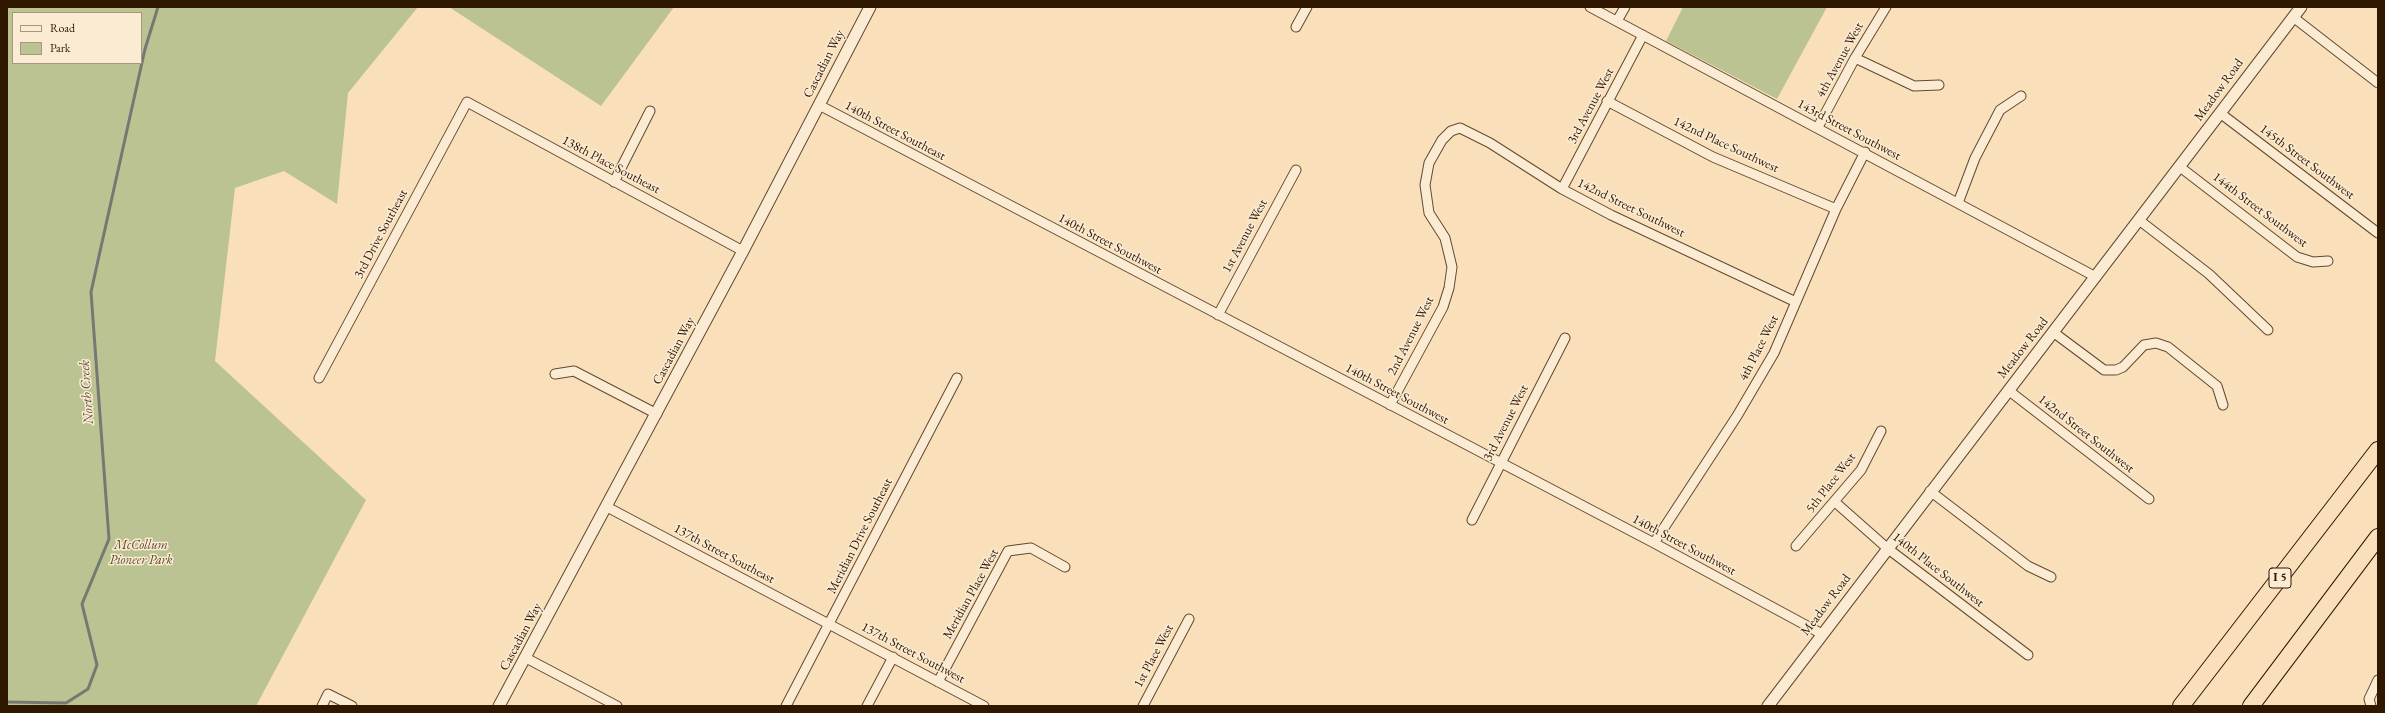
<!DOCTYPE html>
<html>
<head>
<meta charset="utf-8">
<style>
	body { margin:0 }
	#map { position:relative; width:2385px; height:713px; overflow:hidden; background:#f9e0bb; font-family:"EB Garamond",serif }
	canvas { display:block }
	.frame { position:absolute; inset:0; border:8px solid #2f1700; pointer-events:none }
	.legend { position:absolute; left:12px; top:12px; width:130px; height:52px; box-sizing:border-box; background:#fbebd3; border:1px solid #a9967f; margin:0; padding:5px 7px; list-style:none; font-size:12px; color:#2f1700 }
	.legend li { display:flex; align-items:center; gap:8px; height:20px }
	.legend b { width:20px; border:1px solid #a9967f }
</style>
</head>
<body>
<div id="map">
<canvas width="2385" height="713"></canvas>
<div class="frame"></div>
<ul class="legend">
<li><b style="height:5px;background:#fbebd3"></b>Road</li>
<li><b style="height:11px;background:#bbc392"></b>Park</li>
</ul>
</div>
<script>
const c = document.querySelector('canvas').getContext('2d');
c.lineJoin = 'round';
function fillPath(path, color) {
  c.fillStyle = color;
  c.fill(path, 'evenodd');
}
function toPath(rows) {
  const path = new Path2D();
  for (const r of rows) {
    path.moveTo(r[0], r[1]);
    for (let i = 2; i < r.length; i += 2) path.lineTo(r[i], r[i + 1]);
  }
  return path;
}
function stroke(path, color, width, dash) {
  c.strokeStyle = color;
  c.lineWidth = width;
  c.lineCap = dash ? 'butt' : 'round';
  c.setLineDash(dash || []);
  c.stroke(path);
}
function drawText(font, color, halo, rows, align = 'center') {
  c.font = font + ' "EB Garamond",serif';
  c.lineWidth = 3;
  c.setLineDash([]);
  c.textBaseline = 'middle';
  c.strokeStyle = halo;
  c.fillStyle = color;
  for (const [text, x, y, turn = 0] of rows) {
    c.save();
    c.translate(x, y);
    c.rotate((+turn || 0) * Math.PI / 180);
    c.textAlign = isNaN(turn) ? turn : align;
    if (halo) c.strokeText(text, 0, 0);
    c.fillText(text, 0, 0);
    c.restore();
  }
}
const green = toPath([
	[7,7,418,7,348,93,337,204,284,171,235,188,215,361,366,500,256,706,7,706],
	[13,13,141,13,141,63,13,63],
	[449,7,674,7,601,106],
	[1683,7,1827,7,1777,99,1666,41]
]);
const stream = toPath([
	[7,702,66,703,88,689,97,665,82,604,109,539,91,292,145,49,158,7]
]);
const minor = toPath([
	[1590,7,2096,277],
	[2293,17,2378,83],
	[1617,21,1625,7],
	[1296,27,1307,7],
	[1855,58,1914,86,1939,85],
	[1607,101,1713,157,1836,209],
	[819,105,1654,543,1822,634],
	[2220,113,2378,233],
	[1818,127,1855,58,1886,7],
	[2180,167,2297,257,2313,262,2328,261],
	[614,182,650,111],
	[1562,189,1643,35],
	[1958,203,1975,158,2000,110,2021,96],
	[2139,220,2209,274,2268,330],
	[1218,315,1296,170],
	[2053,332,2104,370,2116,370,2123,367,2144,345,2156,343,2168,347,2217,386,2223,405],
	[555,374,574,371,657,414],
	[319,378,467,102,743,251],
	[2008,390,2149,499],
	[1390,405,1443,307,1449,288,1452,267,1445,238,1429,213,1425,185,1429,163,1442,140,1451,131,1460,128,1490,143,1562,189,1611,215,1796,302],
	[1930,491,2028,566,2051,577],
	[1835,502,1887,548,2028,655],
	[607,507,984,706],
	[1472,520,1565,338],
	[1654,543,1737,416,1774,353,1836,209,1865,152],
	[1796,546,1861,470,1881,431],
	[526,658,617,706],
	[938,682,1008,551,1031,548,1065,567],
	[322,706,328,694,352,706],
	[786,706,957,378],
	[867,706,893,657],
	[1143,706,1189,619],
	[2371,706,2369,699,2378,680]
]);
const tertiary = toPath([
	[499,706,743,251,870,7],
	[1768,706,2301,7]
]);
const motorway = toPath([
	[2181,706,2378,450],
	[2251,706,2378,537]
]);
const shields = [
	[2280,578,22]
];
const shieldNames = [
	["I 5",2280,578]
];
const streetNames = [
	["4th Avenue West",1840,60,-61],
	["Cascadian Way",824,64,-63],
	["Meadow Road",2219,90,-54],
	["3rd Avenue West",1591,106,-62],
	["143rd Street Southwest",1849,130,28],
	["140th Street Southeast",895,131,28],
	["142nd Place Southwest",1726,145,25],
	["145th Street Southwest",2307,162,37],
	["138th Place Southeast",611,165,28],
	["142nd Street Southwest",1631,208,26],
	["144th Street Southwest",2260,210,37],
	["3rd Drive Southeast",381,234,-62],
	["1st Avenue West",1245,236,-62],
	["140th Street Southwest",1110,244,28],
	["2nd Avenue West",1411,336,-63],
	["4th Place West",1759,348,-63],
	["Meadow Road",2023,348,-52],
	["Cascadian Way",674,351,-62],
	["140th Street Southwest",1397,394,28],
	["3rd Avenue West",1506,423,-63],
	["142nd Street Southwest",2086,434,38],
	["5th Place West",1831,483,-52],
	["Meridian Drive Southeast",860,536,-63],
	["140th Street Southwest",1684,545,28],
	["137th Street Southeast",724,554,28],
	["140th Place Southwest",1938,570,38],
	["Meridian Place West",971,594,-61],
	["Meadow Road",1826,605,-53],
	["Cascadian Way",521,637,-62],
	["137th Street Southwest",913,653,28],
	["1st Place West",1154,656,-62]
];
const parkNames = [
	["McCollum",141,545],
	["Pioneer Park",141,560]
];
const waterNames = [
	["North Creek",87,392,-94]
];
fillPath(green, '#bbc392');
stroke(stream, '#757971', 3);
stroke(minor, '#62492f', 11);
stroke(tertiary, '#62492f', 13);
stroke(motorway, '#2f1700', 18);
stroke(minor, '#fbebd3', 9);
stroke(tertiary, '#fbebd3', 11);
stroke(motorway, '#f9e0bb', 16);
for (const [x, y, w] of shields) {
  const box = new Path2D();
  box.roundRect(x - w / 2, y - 10, w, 20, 3);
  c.fillStyle = '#fbebd3';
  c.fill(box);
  stroke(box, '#2f1700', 1);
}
drawText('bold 12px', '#2f1700', null, shieldNames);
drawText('13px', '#2f1700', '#fbebd3', streetNames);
drawText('italic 13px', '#594b2c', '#fbebd3', parkNames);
drawText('italic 14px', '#585042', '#fbebd3', waterNames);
</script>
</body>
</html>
